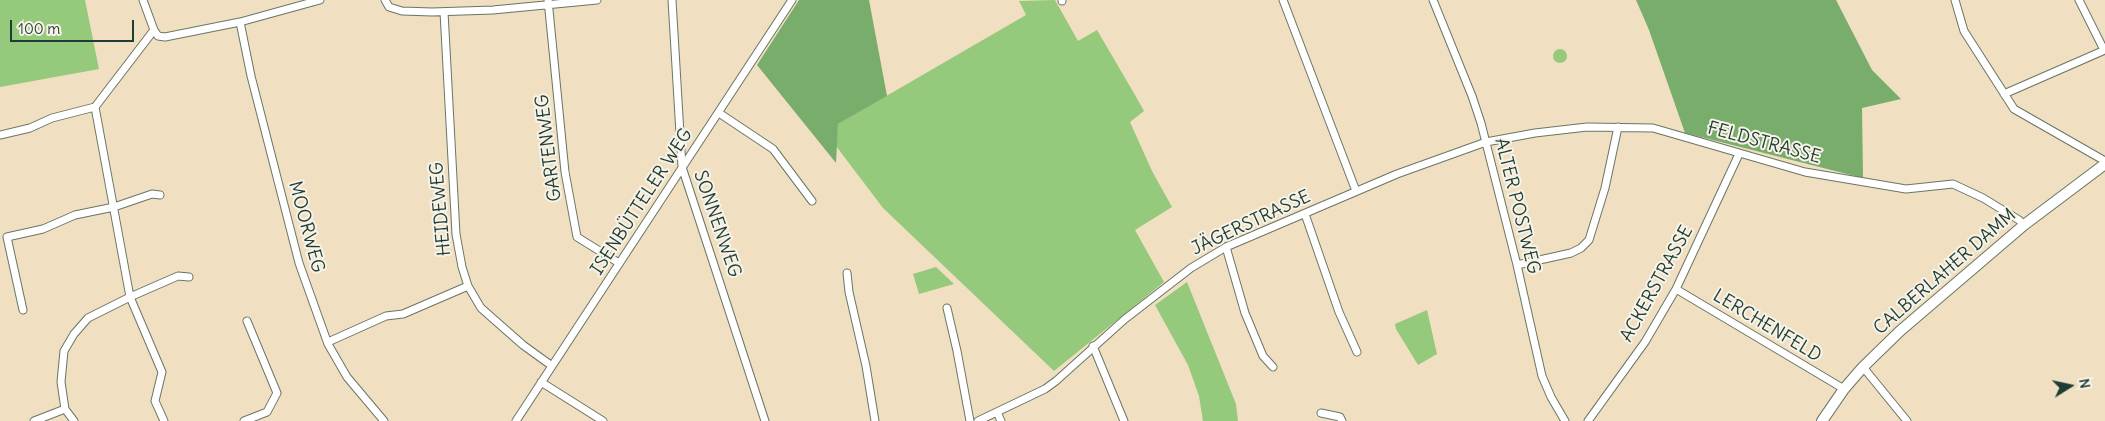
<!DOCTYPE html>
<html>
<head>
<meta charset="utf-8">
<style>
	body { margin:0 }
	#map { position:relative; width:2105px; height:421px; overflow:hidden; background:#f1dfc1; font-family:Delius,sans-serif }
	canvas { display:block }
	.north { position:absolute; left:2045px; top:361px; width:50px; height:50px; -webkit-text-stroke:4px #f7f3e8; paint-order:stroke; rotate:80deg; font-size:14px; font-weight:700; line-height:20px; text-align:center; color:#1f3d34 }
	.north::after { content:''; display:block; margin:auto; width:18px; height:22px; background:#1f3d34; clip-path:polygon(50% 0,100% 100%,50% 72%,0 100%) }
	.scale { position:absolute; left:10px; top:20px; width:124px; height:22px; box-sizing:border-box; border:2px solid #1f3d34; border-top:0; padding-left:6px; font-size:15px; line-height:18px; white-space:nowrap; color:#1f3d34; -webkit-text-stroke:4px #f7f3e8; paint-order:stroke }
</style>
</head>
<body>
<div id="map">
<canvas width="2105" height="421"></canvas>
<div class="north">N</div>
<div class="scale">100 m</div>
</div>
<script>
const c = document.querySelector('canvas').getContext('2d');
c.lineJoin = 'round';
function fillPath(path, color) {
  c.fillStyle = color;
  c.fill(path, 'evenodd');
}
function toPath(rows) {
  const path = new Path2D();
  for (const r of rows) {
    if (r.length === 3) {
      path.moveTo(r[0] + r[2], r[1]);
      path.arc(r[0], r[1], r[2], 0, 2 * Math.PI);
      continue;
    }
    path.moveTo(r[0], r[1]);
    for (let i = 2; i < r.length; i += 2) path.lineTo(r[i], r[i + 1]);
  }
  return path;
}
function stroke(path, color, width, dash) {
  c.strokeStyle = color;
  c.lineWidth = width;
  c.lineCap = dash ? 'butt' : 'round';
  c.setLineDash(dash || []);
  c.stroke(path);
}
function drawText(font, color, halo, rows, align = 'center') {
  c.font = font + ' Delius,sans-serif';
  c.lineWidth = 4;
  c.setLineDash([]);
  c.textBaseline = 'middle';
  c.strokeStyle = halo;
  c.fillStyle = color;
  for (const [text, x, y, turn = 0] of rows) {
    c.save();
    c.translate(x, y);
    c.rotate((+turn || 0) * Math.PI / 180);
    c.textAlign = isNaN(turn) ? turn : align;
    if (halo) c.strokeText(text, 0, 0);
    c.fillText(text, 0, 0);
    c.restore();
  }
}
const green = toPath([
	[0,0,85,0,99,69,0,87],
	[1055,0,1078,41,1097,30,1135,95,1144,111,1130,122,1152,171,1172,207,1135,230,1164,282,1054,371,883,208,836,146,838,124,1026,15,1019,1],
	[1560,56,7],
	[936,267,954,284,919,294,913,274],
	[1187,282,1236,404,1238,421,1203,421,1199,396,1188,365,1155,305],
	[1427,310,1437,354,1418,365,1396,329,1395,324]
]);
const forest = toPath([
	[799,0,869,0,887,96,838,124,836,163,757,65],
	[1636,0,1836,0,1872,70,1901,99,1862,108,1863,178,1685,133,1649,30]
]);
const street = toPath([
	[143,0,154,30,158,36,165,37,240,22,320,0],
	[385,0,389,7,402,11,432,12,493,10,597,0],
	[548,0,565,172,577,237,619,263],
	[672,0,682,167,765,421],
	[1062,0,1062,1],
	[1283,0,1356,191],
	[1433,0,1472,96,1481,123,1517,265,1542,376,1551,397,1565,421],
	[1955,0,1964,31,2014,109,2105,161],
	[2079,0,2104,50],
	[444,12,456,234,462,267,468,286,481,308,523,345,552,366],
	[240,22,251,76,299,263,328,344,347,377,384,421],
	[2004,94,2105,50],
	[719,113,773,149,812,201],
	[0,135,30,128,52,118,95,107],
	[1305,214,1339,312,1357,352],
	[1226,247,1245,313,1263,356,1273,367],
	[1517,265,1571,253,1581,248,1589,240,1605,188,1618,127],
	[847,273,849,292,866,366,875,421],
	[1676,289,1844,389],
	[947,308,957,351,970,421],
	[23,310,7,237,43,229,75,215,114,207,152,194,160,195],
	[328,342,386,316,403,314,468,286],
	[1093,346,1124,421],
	[1863,367,1907,421],
	[541,382,603,421],
	[997,412,1001,421],
	[1321,413,1340,417,1342,421],
	[34,421,65,409],
	[74,421,65,409,61,382,64,351,74,334,88,318,130,297,95,107,154,30],
	[164,421,155,401,162,372,130,297,178,276,189,277],
	[244,421,267,412,277,393,247,321],
	[516,421,792,0],
	[978,421,1045,389,1056,381,1125,319,1191,268,1226,247,1397,174,1486,142,1535,133,1587,127,1653,128,1805,172,1906,189,1953,184,1983,198,2019,220,2024,225],
	[1588,421,1645,342,1676,289,1739,154]
]);
const secondary = toPath([
	[1822,421,1844,389,1863,367,1900,331,2024,225,2105,164]
]);
const streetNames = [
	["FELDSTRASSE",1764,143,15],
	["GARTENWEG",549,148,-97],
	["ISENBÜTTELER WEG",642,202,-57],
	["ALTER POSTWEG",1517,206,76],
	["HEIDEWEG",441,209,-95],
	["JÄGERSTRASSE",1251,223,-25],
	["SONNENWEG",717,224,71],
	["MOORWEG",306,227,75],
	["CALBERLAHER DAMM",1945,272,-41],
	["ACKERSTRASSE",1657,284,-61],
	["LERCHENFELD",1767,326,31]
];
fillPath(green, '#95c97b');
fillPath(forest, '#78ad6b');
stroke(street, '#687665', 9);
stroke(secondary, '#687665', 12);
stroke(street, '#fff', 7);
stroke(secondary, '#fff', 10);
drawText('18px', '#1f3d34', '#f7f3e8', streetNames);
</script>
</body>
</html>
